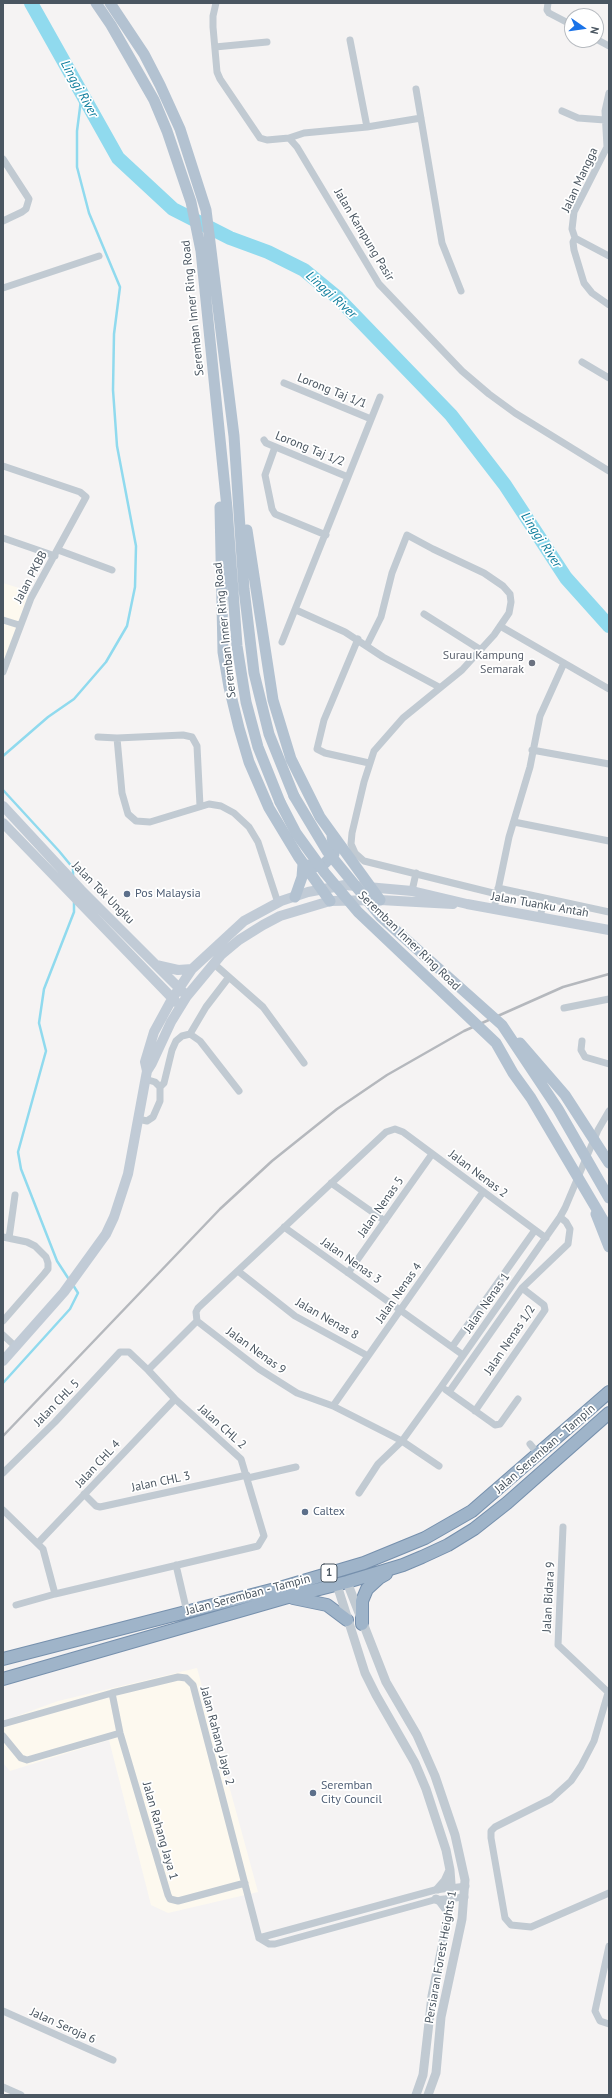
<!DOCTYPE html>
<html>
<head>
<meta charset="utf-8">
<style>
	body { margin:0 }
	#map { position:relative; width:612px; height:2098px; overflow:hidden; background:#f5f3f3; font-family:"PT Sans",sans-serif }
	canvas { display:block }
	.frame { position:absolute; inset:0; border:4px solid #4a5661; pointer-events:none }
	.north { position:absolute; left:564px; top:8px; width:40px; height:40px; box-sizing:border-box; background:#fff; border:1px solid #b7bbc0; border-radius:50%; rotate:103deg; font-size:11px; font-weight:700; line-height:16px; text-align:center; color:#4a5661 }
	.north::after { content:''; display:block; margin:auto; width:14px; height:18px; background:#1a73e8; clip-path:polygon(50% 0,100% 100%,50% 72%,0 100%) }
</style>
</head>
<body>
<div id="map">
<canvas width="612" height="2098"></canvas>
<div class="frame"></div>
<div class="north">N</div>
</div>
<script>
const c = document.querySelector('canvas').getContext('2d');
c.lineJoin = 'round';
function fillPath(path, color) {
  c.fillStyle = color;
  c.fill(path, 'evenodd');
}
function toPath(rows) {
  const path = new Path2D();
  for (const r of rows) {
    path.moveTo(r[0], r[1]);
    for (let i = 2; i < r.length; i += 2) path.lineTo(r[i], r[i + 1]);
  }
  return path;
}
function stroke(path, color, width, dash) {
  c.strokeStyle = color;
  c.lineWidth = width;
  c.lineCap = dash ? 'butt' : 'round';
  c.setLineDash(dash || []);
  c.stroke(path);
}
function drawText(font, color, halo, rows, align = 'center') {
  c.font = font + ' "PT Sans",sans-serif';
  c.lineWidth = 3.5;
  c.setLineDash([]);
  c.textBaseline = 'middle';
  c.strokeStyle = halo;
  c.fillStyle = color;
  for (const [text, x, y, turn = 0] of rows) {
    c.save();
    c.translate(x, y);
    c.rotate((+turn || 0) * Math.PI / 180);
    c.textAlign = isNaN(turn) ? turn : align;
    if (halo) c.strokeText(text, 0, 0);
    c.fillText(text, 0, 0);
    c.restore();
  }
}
const commercial = toPath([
	[3,583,29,591,3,669],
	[197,1668,258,1892,168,1913,151,1905,109,1740,10,1771,3,1763,3,1721,58,1701]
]);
const stream = toPath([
	[3,756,48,717,74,699,106,662,127,626,135,587,136,546,117,446,113,390,114,334,120,287,89,213,77,167,77,131,82,92],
	[3,790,59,851,73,868,73,876],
	[70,1281,57,1261,21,1169,18,1152,46,1051,39,1023,44,989,74,912,74,901],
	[3,1383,70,1309,78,1293,73,1285]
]);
const river = toPath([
	[31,3,118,158,173,209,230,238,268,252,304,270,338,298,451,415,505,485,566,578,609,626]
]);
const minor = toPath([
	[216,3,213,16,213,27,217,72,220,79,260,138,267,140,289,138,297,147,379,284,462,371,489,394,515,413,609,471],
	[548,3,547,10,549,13,572,25],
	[596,39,609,46],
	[350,40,367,127],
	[215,47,267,42],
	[416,89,442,243,461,291],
	[609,93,605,111,607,147,574,212,572,229,575,238,609,256],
	[562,111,578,118,605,120],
	[289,138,304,133,367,127,421,118],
	[3,159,29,199,26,209,22,212,3,221],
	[575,238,573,242,574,250,584,283,592,293,609,305],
	[3,288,99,256],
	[582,362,609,378],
	[284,383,371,419],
	[264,440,266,443,348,477],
	[275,447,265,475,272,509,275,514,326,535],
	[3,466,80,492,86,497,31,598,3,672],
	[3,538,55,556],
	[58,550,112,570],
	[296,610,345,632,383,657,439,687],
	[424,614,481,650],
	[3,620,19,625],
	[500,626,609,689],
	[358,639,324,720,317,749,325,753,369,763],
	[282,642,380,397],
	[367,645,381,617,392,573,407,535,433,549,484,573,503,586,510,594,511,602,509,613,494,635,462,670,403,718,374,751,364,782,352,833,351,844,355,853,364,861,497,894],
	[98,737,117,738,183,735,192,737,197,746,200,806],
	[117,738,122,793,128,814,136,821,150,822,209,804,221,806,234,813,249,827,258,842,278,903],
	[532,750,609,764],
	[514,822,609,841],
	[498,888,609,912],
	[412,891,416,873],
	[494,909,509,837,530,767,540,716,564,663],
	[540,918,544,898],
	[213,963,263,1007,304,1063],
	[564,1008,609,999],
	[190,1034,206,1007,229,977],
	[582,1041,581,1050,585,1057,609,1064],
	[160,1087,164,1083,172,1050,176,1041,182,1036,190,1034,200,1041,239,1091],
	[138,1119,147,1121,153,1117,160,1101,160,1087,155,1082,145,1079],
	[331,1183,385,1221],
	[284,1227,463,1355],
	[3,1237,27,1242,35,1246,46,1257,48,1263,48,1269,44,1274,3,1321],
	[9,1238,15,1195],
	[238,1271,295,1316,368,1356],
	[348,1273,432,1154],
	[3,1335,16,1347],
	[452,1347,535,1230],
	[148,1370,197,1321],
	[446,1390,495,1425,500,1424,518,1399],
	[449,1392,522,1288,568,1244,570,1229,566,1222,560,1217],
	[333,1406,483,1192],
	[475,1411,545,1310,544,1305,522,1288],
	[530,1444,538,1454],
	[439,1466,402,1441,333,1406,297,1393,259,1369,197,1321,196,1312,198,1308,386,1132,395,1129,403,1132,546,1238],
	[3,1473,55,1422,120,1352,129,1352,148,1370,175,1399,241,1459,264,1536,258,1546,55,1594,16,1605],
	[248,1478,296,1467],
	[359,1493,378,1464,402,1441,441,1387,560,1217,565,1208,598,1130,609,1111],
	[84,1494,96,1506,100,1507,247,1475],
	[3,1510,43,1549,55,1594],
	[563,1527,558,1645,609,1693],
	[38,1543,175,1399],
	[176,1565,187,1612],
	[112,1693,120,1733,168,1895,170,1899,178,1901,245,1883],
	[608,1693,594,1741,581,1766,571,1781,551,1799,495,1827,491,1831,491,1838,505,1918,511,1925,531,1927,609,1893],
	[3,1724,112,1693,178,1677,186,1678,193,1685,259,1938],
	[3,1736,21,1758,27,1760,120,1733],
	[259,1938,269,1944,275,1944,434,1900,465,1897],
	[259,1938,435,1890,466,1886],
	[609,1946,595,2011,600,2021,609,2024],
	[3,2011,113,2060],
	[3,2087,21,2095]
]);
const tertiary = toPath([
	[347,1582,386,1682,417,1735,435,1776,455,1835,465,1880,462,1919,441,2017,436,2073,428,2095],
	[337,1585,365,1673,376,1695,415,1763,426,1789,446,1850,450,1870,452,1897,449,1913,432,1996,423,2075,416,2095],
	[438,1889,445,1881,450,1870],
	[436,1899,440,1901,449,1913]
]);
const secondary = toPath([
	[3,806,81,890,184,993],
	[3,823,176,1002],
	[156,965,178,970,192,969],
	[147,1071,152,1063,171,1022,187,996,221,955,239,940,263,925,280,916,330,901,380,900,453,904],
	[3,1361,64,1292,106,1234,114,1217,128,1174,147,1071,145,1062,154,1032,172,999,192,969,244,921,281,901,308,892,345,885,412,891,467,904,609,930]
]);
const primary = toPath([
	[96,3,111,25,154,100,167,131,191,202,201,251,227,508,237,646,246,702,258,747,280,802],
	[110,3,144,54,160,85,180,129,206,210,234,436,244,589,254,673,269,734,294,796],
	[220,507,223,652,229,687,239,728,249,762,269,808,298,856,330,901],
	[247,530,273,700,291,759,320,817,380,900],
	[295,897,302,877,303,864,315,867,325,863,334,854,332,835],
	[596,1214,609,1247]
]);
const trunk = toPath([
	[293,1598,327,1605,347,1620],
	[362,1624,362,1601,367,1589,379,1578,386,1574],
	[3,1659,283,1587,364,1563,425,1538,472,1511,609,1392],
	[3,1679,288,1597,347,1582,403,1565,422,1557,448,1545,474,1529,507,1503,609,1413]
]);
const rail = toPath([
	[3,1436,220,1209,272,1161,337,1109,387,1075,464,1031,563,987,609,974]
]);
const primaryBridge = toPath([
	[294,796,327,851,381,917,502,1025,558,1109,609,1198],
	[280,802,296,833,325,873,358,912,496,1043,513,1073,531,1098,609,1230],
	[520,1043,565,1095,609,1163]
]);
const markers = [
	[532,663,4,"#6b7280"],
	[127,894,4,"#5c6f8a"],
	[305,1512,4,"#5c6f8a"],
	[313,1793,4,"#5c6f8a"]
];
const shields = [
	[329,1573,16]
];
const shieldNames = [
	["1",329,1573]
];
const streetNames = [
	["Jalan Mangga",580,180,-65],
	["Jalan Kampung Pasir",364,235,59],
	["Seremban Inner Ring Road",193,308,-96],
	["Lorong Taj 1/1",332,391,22],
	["Lorong Taj 1/2",310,449,22],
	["Jalan PKBB",31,577,-62],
	["Seremban Inner Ring Road",225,630,-96],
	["Jalan Tok Ungku",103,893,45],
	["Jalan Tuanku Antah",540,905,10],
	["Seremban Inner Ring Road",409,941,44],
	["Jalan Nenas 2",478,1174,37],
	["Jalan Nenas 5",381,1207,-55],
	["Jalan Nenas 3",351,1261,35],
	["Jalan Nenas 4",399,1293,-55],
	["Jalan Nenas 1",487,1303,-55],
	["Jalan Nenas 8",327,1319,30],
	["Jalan Nenas 1/2",510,1340,-56],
	["Jalan Nenas 9",256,1351,36],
	["Jalan CHL 5",57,1403,-46],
	["Jalan CHL 2",222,1427,42],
	["Jalan Seremban - Tampin",545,1449,-41],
	["Jalan CHL 4",98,1464,-47],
	["Jalan CHL 3",161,1482,-12],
	["Jalan Seremban - Tampin",248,1595,-15],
	["Jalan Bidara 9",549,1597,-87],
	["Jalan Rahang Jaya 2",217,1736,75],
	["Jalan Rahang Jaya 1",160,1831,74],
	["Persiaran Forest Heights 1",441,1957,-80],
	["Jalan Seroja 6",63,2026,24]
];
const worshipNames = [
	["Surau Kampung",524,656],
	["Semarak",524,670]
];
const serviceNames = [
	["Pos Malaysia",135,894],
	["Caltex",313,1512],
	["Seremban",321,1786],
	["City Council",321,1800]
];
const waterNames = [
	["Linggi River",79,89,61],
	["Linggi River",331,295,42],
	["Linggi River",541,540,57]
];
fillPath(commercial, '#fdf9ef');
stroke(stream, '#90daee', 2.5);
stroke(river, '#90daee', 14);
stroke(trunk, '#7690ad', 14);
stroke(minor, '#c1cad2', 7);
stroke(tertiary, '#c1cad2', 9);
stroke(secondary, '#c1cbd6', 10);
stroke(primary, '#b3c2d1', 11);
stroke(trunk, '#9fb4c9', 12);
stroke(rail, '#b5b8bd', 2.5);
stroke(primaryBridge, '#b3c2d1', 11);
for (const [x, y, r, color] of markers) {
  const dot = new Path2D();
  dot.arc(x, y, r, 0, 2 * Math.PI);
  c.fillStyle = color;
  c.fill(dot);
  stroke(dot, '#fff', 1.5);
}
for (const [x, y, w] of shields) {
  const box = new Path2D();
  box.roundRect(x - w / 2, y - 9, w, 18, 3);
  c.fillStyle = '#fff';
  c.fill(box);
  stroke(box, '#4a5661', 1);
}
drawText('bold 11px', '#4a5661', null, shieldNames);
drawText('12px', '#4a5661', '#fff', streetNames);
drawText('12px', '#5b616d', '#fff', worshipNames, 'right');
drawText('12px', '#4e5e75', '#fff', serviceNames, 'left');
drawText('italic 13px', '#0c7c9b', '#fff', waterNames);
</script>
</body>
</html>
